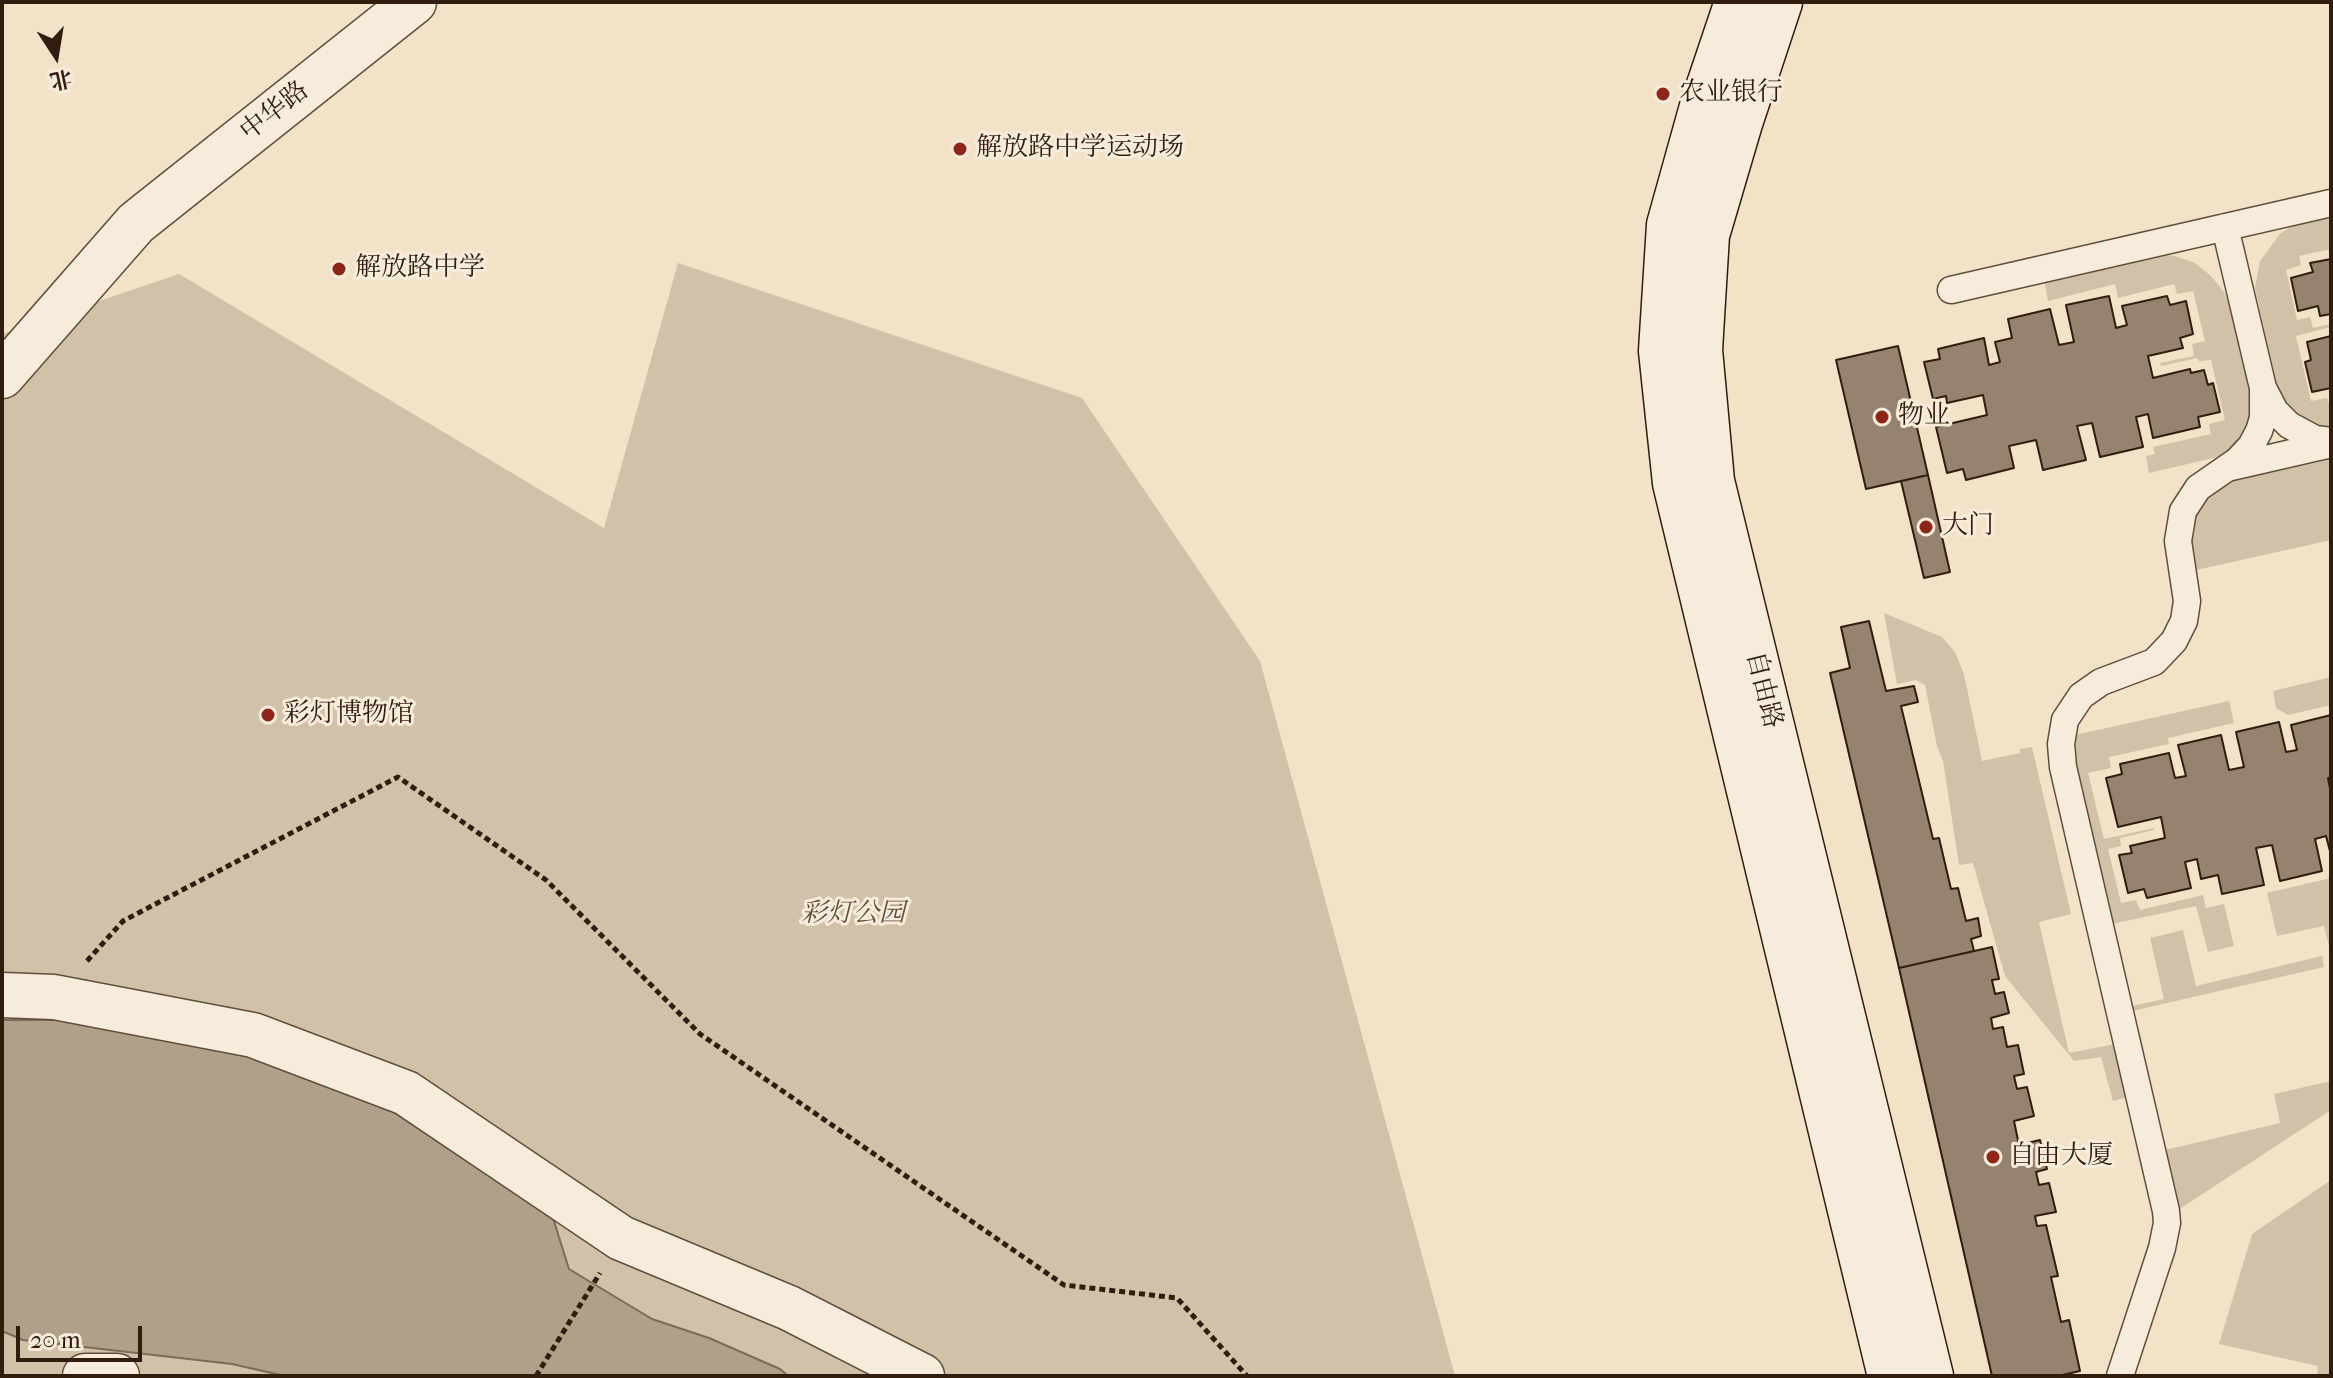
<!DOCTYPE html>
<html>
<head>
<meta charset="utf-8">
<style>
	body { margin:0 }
	#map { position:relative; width:2333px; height:1378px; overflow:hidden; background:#f2e2c8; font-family:"IM FELL French Canon","Noto Serif SC",serif }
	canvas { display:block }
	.frame { position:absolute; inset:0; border:4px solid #301d0e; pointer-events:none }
	.north { position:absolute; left:16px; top:16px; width:80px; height:80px; -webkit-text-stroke:6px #f7ecdb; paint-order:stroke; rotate:168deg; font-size:22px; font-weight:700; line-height:32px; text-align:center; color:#301d0e }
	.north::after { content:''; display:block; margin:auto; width:28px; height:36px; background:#301d0e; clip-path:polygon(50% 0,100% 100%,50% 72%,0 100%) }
	.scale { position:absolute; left:16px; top:1326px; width:126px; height:36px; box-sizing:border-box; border:4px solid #301d0e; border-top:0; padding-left:10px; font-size:24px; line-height:28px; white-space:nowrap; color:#301d0e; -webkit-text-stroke:6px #f7ecdb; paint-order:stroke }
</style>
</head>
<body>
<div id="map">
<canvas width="2333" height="1378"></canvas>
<div class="frame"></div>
<div class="north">北</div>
<div class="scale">20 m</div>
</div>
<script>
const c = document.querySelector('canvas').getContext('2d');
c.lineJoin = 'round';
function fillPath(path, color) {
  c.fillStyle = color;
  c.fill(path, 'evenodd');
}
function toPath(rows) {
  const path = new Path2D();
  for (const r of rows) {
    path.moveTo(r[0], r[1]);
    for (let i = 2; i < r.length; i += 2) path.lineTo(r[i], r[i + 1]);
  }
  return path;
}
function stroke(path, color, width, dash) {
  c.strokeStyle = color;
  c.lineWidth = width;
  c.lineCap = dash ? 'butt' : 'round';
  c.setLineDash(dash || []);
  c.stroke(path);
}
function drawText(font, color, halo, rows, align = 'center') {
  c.font = font + ' "IM FELL French Canon","Noto Serif SC",serif';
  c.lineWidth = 6;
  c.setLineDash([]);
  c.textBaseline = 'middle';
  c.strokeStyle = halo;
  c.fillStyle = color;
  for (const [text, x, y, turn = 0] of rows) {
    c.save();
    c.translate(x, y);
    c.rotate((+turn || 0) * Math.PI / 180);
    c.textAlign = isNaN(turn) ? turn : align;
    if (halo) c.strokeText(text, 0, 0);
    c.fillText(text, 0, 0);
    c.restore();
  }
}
const green = toPath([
	[2331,212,2331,249,2299,256,2301,265,2286,270,2297,320,2310,317,2313,328,2331,324,2331,327,2296,336,2311,401,2327,398,2331,408,2331,428,2318,427,2302,419,2289,409,2279,395,2255,288,2260,261,2280,234,2299,221],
	[2157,254,2175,256,2195,263,2210,275,2224,292,2231,308,2250,388,2251,417,2240,440,2222,456,2149,473,2146,456,2155,454,2153,447,2211,434,2209,424,2225,420,2211,360,2199,361,2197,358,2161,366,2160,363,2194,356,2192,344,2205,341,2193,291,2177,294,2174,284,2118,298,2115,284,2048,301,2044,279],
	[678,263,1082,398,1260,661,1455,1376,2,1376,2,334,179,274,604,528],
	[2331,457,2331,540,2196,570,2190,543,2193,521,2205,498,2228,482],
	[1884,613,1942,637,1955,652,1964,674,1982,761,2020,753,2020,749,2032,747,2071,914,2039,922,2069,1053,2115,1044,2127,1097,2113,1101,2101,1057,2074,1061,2005,976,1973,863,1959,865,1943,761,1937,746,1925,685,1916,680,1897,684],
	[2331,677,2331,705,2288,715,2276,708,2273,691],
	[2229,701,2234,723,2168,738,2169,744,2109,757,2111,768,2088,773,2104,839,2154,828,2154,830,2120,838,2121,846,2108,849,2121,903,2136,900,2140,910,2203,895,2206,908,2224,904,2234,946,2208,952,2196,906,2112,924,2073,749,2075,735],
	[2331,878,2331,954,2324,926,2277,936,2267,893],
	[2183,930,2196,986,2322,956,2324,967,2132,1011,2132,1006,2164,999,2150,938],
	[2331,1081,2331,1110,2178,1210,2165,1150,2280,1123,2274,1094],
	[2331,1180,2331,1376,2317,1376,2318,1366,2219,1344,2252,1234]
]);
const water = toPath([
	[2,1020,77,1020,243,1053,389,1109,553,1218,569,1269,652,1319,709,1338,780,1369,788,1376,285,1376,232,1364,23,1340,2,1331,2,1020]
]);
const building = toPath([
	[2331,259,2331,314,2320,316,2318,306,2298,311,2291,278,2313,272,2310,263,2331,259],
	[2109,296,2116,328,2127,325,2122,306,2167,296,2170,305,2186,301,2193,334,2180,338,2183,348,2148,356,2153,378,2190,369,2191,373,2204,370,2208,385,2213,383,2220,412,2198,417,2200,427,2153,438,2148,414,2136,417,2143,447,2100,457,2092,423,2077,426,2086,460,2043,470,2036,440,2009,446,2014,468,1966,480,1963,469,1947,473,1936,427,1987,415,1983,395,1947,403,1946,396,1933,399,1924,362,1940,359,1938,349,1984,338,1989,365,2000,362,1995,342,2012,338,2008,319,2050,309,2059,345,2074,342,2066,305,2109,296],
	[2331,336,2331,388,2312,392,2305,362,2311,360,2307,342,2331,336],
	[1898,346,1928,475,1866,489,1836,360,1898,346],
	[1928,475,1950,572,1924,578,1901,481,1928,475],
	[1869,621,1886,691,1914,686,1918,702,1901,706,1933,839,1939,838,1951,889,1958,888,1966,921,1978,918,1981,936,1971,939,1974,951,1899,968,1830,673,1850,668,1841,627,1869,621],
	[2331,715,2331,777,2328,778,2331,794,2331,855,2326,836,2315,839,2322,871,2280,881,2272,845,2256,848,2264,885,2222,894,2218,875,2201,879,2197,859,2185,862,2191,888,2147,898,2144,889,2128,893,2119,855,2132,853,2130,846,2165,838,2161,817,2118,827,2106,778,2122,774,2120,764,2169,753,2175,778,2186,776,2178,745,2221,735,2229,770,2244,767,2236,732,2279,722,2286,752,2297,750,2291,725,2331,715],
	[1992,947,1999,979,1992,980,1995,994,2004,992,2009,1013,1991,1018,1993,1029,2003,1027,2007,1047,2018,1045,2024,1074,2014,1076,2017,1089,2027,1087,2034,1116,2014,1121,2019,1145,2040,1140,2047,1169,2036,1172,2039,1185,2049,1183,2056,1212,2035,1216,2037,1226,2046,1225,2058,1276,2051,1277,2061,1322,2069,1320,2080,1371,2058,1376,1992,1376,1899,968,1992,947]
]);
const path = toPath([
	[87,961,123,921,398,777,546,880,700,1034,1064,1285,1177,1298,1247,1376],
	[536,1376,600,1273]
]);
const service = toPath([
	[1951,290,2331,203],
	[2263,388,2275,411,2289,425,2315,439,2331,441],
	[2231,467,2331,444],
	[2120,1376,2162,1248,2167,1223,2166,1211,2063,767,2061,744,2065,720,2081,696,2101,682,2154,662,2174,641,2184,621,2187,601,2178,541,2183,511,2198,488,2237,461,2251,446,2259,431,2263,418,2263,388,2225,227]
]);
const minor = toPath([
	[2,376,136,223,414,2],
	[2,995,54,997,253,1035,406,1093,621,1238,789,1308,922,1376],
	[85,1376,117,1376]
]);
const secondary = toPath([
	[1737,2,1703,103,1669,225,1661,351,1675,483,1890,1376],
	[1780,2,1740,123,1707,235,1700,350,1712,481,1931,1376]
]);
const markers = [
	[1663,94,8,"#8f2418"],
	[960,149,8,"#8f2418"],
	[339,269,8,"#8f2418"],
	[1882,417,8,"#8f2418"],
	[1926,527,8,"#8f2418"],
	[268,715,8,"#8f2418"],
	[1993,1157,8,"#8f2418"]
];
const poiNames = [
	["农业银行",1679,94],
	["解放路中学运动场",976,149],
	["解放路中学",355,269],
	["物业",1898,417],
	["大门",1942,527],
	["彩灯博物馆",284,715],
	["自由大厦",2009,1157]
];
const streetNames = [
	["中华路",275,112,-38],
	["自由路",1763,690,76]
];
const parkNames = [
	["彩灯公园",853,915]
];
fillPath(green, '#d1c1a8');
fillPath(water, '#b09f89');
stroke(water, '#7d6b58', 2);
fillPath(building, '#95836f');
stroke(building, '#301d0e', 2);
stroke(service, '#604e3c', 29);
stroke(minor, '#604e3c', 47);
stroke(secondary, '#301d0e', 47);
stroke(path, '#301d0e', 5, [6, 4]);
stroke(service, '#f7ecdb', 26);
stroke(minor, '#f7ecdb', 44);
stroke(secondary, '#f7ecdb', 44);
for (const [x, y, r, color] of markers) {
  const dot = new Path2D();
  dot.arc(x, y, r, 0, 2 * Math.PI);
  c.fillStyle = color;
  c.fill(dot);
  stroke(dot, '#f7ecdb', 3);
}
drawText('26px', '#301d0e', '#f7ecdb', poiNames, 'left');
drawText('26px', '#301d0e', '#f7ecdb', streetNames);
drawText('italic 26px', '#604e3c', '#f7ecdb', parkNames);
</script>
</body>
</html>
